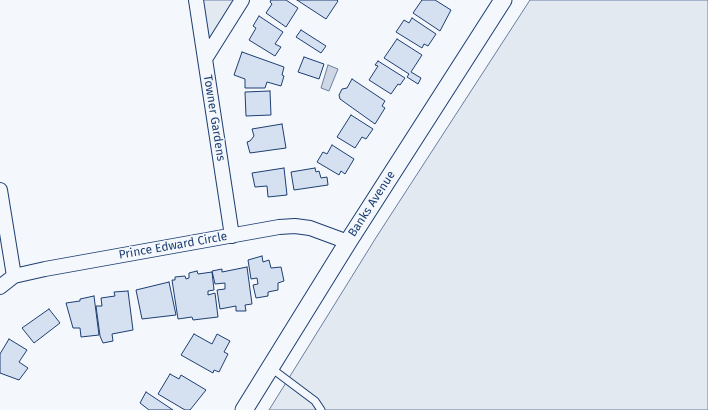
<!DOCTYPE html>
<html>
<head>
<meta charset="utf-8">
<style>
	body { margin:0 }
	canvas { display:block; background:#f4f7fb }
</style>
</head>
<body>
<canvas width="708" height="410"></canvas>
<script>
const c = document.querySelector('canvas').getContext('2d');
c.lineJoin = 'round';
function fillPath(path, color) {
  c.fillStyle = color;
  c.fill(path, 'evenodd');
}
function toPath(rows) {
  const path = new Path2D();
  for (const r of rows) {
    path.moveTo(r[0], r[1]);
    for (let i = 2; i < r.length; i += 2) path.lineTo(r[i], r[i + 1]);
  }
  return path;
}
function stroke(path, color, width, dash) {
  c.strokeStyle = color;
  c.lineWidth = width;
  c.lineCap = dash ? 'butt' : 'round';
  c.setLineDash(dash || []);
  c.stroke(path);
}
function drawText(font, color, halo, rows, align = 'center') {
  c.font = font + ' "Fira Sans",sans-serif';
  c.lineWidth = 3;
  c.setLineDash([]);
  c.textBaseline = 'middle';
  c.strokeStyle = halo;
  c.fillStyle = color;
  for (const [text, x, y, turn = 0] of rows) {
    c.save();
    c.translate(x, y);
    c.rotate((+turn || 0) * Math.PI / 180);
    c.textAlign = isNaN(turn) ? turn : align;
    if (halo) c.strokeText(text, 0, 0);
    c.fillText(text, 0, 0);
    c.restore();
  }
}
const green = toPath([
	[196,0,242,0,205,59,196,0],
	[530,0,708,0,708,410,269,410,377,236,530,0]
]);
const water = toPath([
	[328,65,338,69,329,91,321,88,328,65]
]);
const building = toPath([
	[271,0,286,0,298,8,286,27,266,13,272,4,270,2,271,0],
	[297,0,337,0,338,1,326,19,297,0],
	[422,0,435,0,451,10,440,31,413,13,422,0],
	[259,16,283,32,275,44,281,47,275,56,249,40,256,28,253,26,259,16],
	[412,18,436,34,428,46,424,44,422,48,396,32,404,20,409,23,412,18],
	[301,30,326,46,321,53,296,37,301,30],
	[397,39,422,55,411,72,421,78,418,84,407,77,409,74,384,58,397,39],
	[242,52,284,67,282,75,284,76,281,86,267,82,265,88,245,88,245,79,234,75,242,52],
	[304,57,324,64,319,79,298,72,304,57],
	[378,61,405,78,400,85,398,84,391,94,369,80,378,66,375,65,378,61],
	[352,79,385,101,382,106,385,108,375,124,340,99,339,95,342,89,347,88,352,79],
	[270,91,271,115,246,116,245,92,270,91],
	[351,115,373,129,366,139,362,137,355,148,337,137,351,115],
	[282,124,286,148,250,153,247,142,250,141,254,136,252,129,282,124],
	[332,145,354,159,345,174,341,171,339,175,317,162,323,152,327,154,332,145],
	[284,168,287,195,268,197,267,186,255,187,252,173,284,168],
	[315,168,316,172,319,171,321,178,327,177,328,185,294,190,291,172,315,168],
	[262,256,263,262,269,260,271,268,281,267,284,281,278,283,278,290,268,292,268,296,256,298,253,285,258,284,257,278,251,279,248,260,262,256],
	[247,267,252,304,245,305,246,311,236,311,236,306,220,309,217,290,225,289,225,283,215,284,212,271,222,269,222,272,247,267],
	[197,271,198,274,212,272,214,290,208,291,208,295,215,293,218,317,193,320,192,317,178,319,172,280,175,280,175,277,185,276,186,279,189,278,189,273,197,271],
	[169,282,176,315,142,319,136,290,169,282],
	[128,291,133,330,112,334,113,341,103,343,100,336,96,306,102,306,101,298,115,296,114,292,128,291],
	[94,296,99,335,81,337,80,328,73,328,66,303,80,301,80,299,94,296],
	[49,309,60,323,34,343,22,328,49,309],
	[194,334,212,344,217,334,230,341,224,352,228,354,219,372,214,370,213,373,181,355,194,334],
	[9,339,27,350,19,362,28,368,19,380,0,373,0,354,9,339],
	[170,374,179,379,181,375,206,390,190,410,185,410,158,394,170,374],
	[146,392,173,410,149,410,140,403,146,392]
]);
const service = toPath([
	[271,368,315,401,321,410]
]);
const minor = toPath([
	[196,0,232,236],
	[205,59,242,0],
	[0,190,14,276],
	[0,287,14,276,45,269,279,227,295,226,310,228,348,242]
]);
const tertiary = toPath([
	[244,410,348,242,503,0]
]);
const streetNames = [
	["Towner Gardens",214,118,81],
	["Banks Avenue",372,204,-57],
	["Prince Edward Circle",173,246,-10]
];
fillPath(green, '#e3e9f0');
stroke(green, '#687fa3', 1);
fillPath(water, '#cfd7e4');
stroke(water, '#687fa3', 1);
fillPath(building, '#d5e0f0');
stroke(building, '#1d3f73', 1);
stroke(service, '#1d3f73', 9);
stroke(minor, '#1d3f73', 16);
stroke(tertiary, '#1d3f73', 19);
stroke(service, '#f4f7fb', 7);
stroke(minor, '#f4f7fb', 14);
stroke(tertiary, '#f4f7fb', 17);
drawText('12px', '#1d3f73', '#f4f7fb', streetNames);
</script>
</body>
</html>
